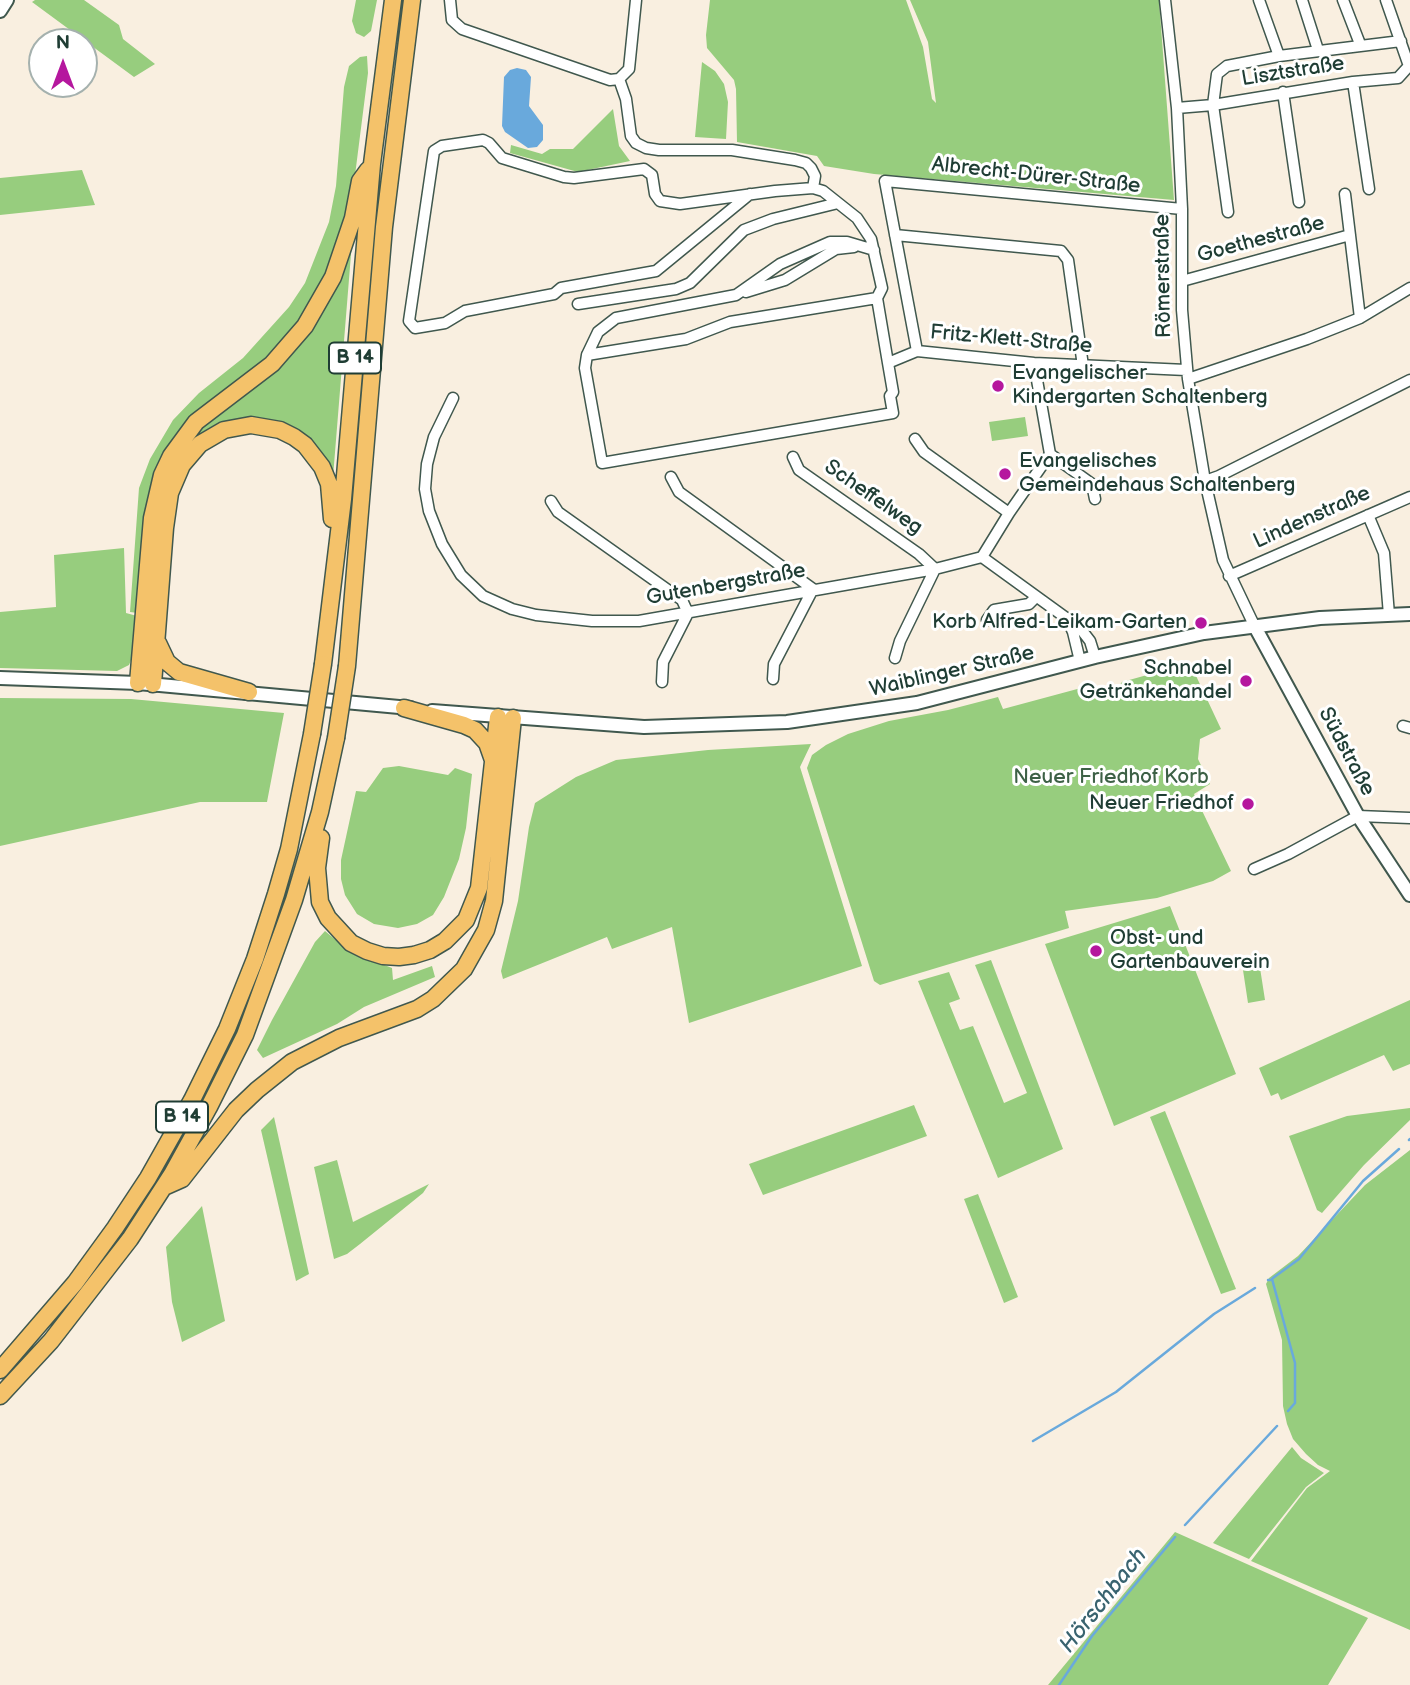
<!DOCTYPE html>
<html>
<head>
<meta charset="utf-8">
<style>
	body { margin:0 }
	#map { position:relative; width:1410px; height:1685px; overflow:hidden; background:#f9efe0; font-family:"Balsamiq Sans",sans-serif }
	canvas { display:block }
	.north { position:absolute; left:28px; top:28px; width:70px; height:70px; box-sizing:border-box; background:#fff; border:2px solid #a5b1ae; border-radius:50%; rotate:0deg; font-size:19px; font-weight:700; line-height:28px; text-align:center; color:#1f3d34 }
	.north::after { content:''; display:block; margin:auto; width:24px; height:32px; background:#b5179e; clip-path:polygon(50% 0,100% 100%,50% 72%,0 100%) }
</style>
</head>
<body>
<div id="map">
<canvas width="1410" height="1685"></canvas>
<div class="north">N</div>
</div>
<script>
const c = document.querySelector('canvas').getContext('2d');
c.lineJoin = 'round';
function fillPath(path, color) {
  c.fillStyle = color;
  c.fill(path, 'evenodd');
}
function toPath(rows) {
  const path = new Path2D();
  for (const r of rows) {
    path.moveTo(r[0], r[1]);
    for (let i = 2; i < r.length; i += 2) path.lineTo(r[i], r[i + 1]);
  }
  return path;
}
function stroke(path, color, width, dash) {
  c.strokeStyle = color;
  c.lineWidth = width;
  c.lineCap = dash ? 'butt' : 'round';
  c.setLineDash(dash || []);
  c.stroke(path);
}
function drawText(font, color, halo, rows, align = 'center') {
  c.font = font + ' "Balsamiq Sans",sans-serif';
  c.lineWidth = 6;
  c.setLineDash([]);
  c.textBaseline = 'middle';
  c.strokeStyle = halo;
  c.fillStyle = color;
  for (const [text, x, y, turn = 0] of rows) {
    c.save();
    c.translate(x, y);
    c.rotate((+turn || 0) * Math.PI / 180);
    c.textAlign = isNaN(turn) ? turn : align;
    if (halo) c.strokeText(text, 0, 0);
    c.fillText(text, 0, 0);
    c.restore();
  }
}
const green = toPath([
	[35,0,84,0,119,25,123,39,155,64,134,77,32,2],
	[356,0,377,0,371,31,364,37,356,33,352,21],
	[710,0,906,0,923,47,932,99,936,103,928,42,910,0,1159,0,1174,200,874,174,824,166,817,156,737,142,736,89,734,80,707,48,706,35],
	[367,56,368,73,353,191,339,242,326,276,307,312,270,357,204,406,175,439,156,470,146,506,138,613,130,612,139,488,150,459,173,420,199,393,243,358,289,307,305,283,329,222,336,186,344,87,349,66,360,57],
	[702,62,715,71,724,84,728,102,726,139,695,137],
	[613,109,619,146,630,161,578,172,510,153,511,145,542,154,550,149,573,149],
	[82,170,95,205,0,215,0,178],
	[352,242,333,477,270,423,196,441,154,538,190,436,285,357],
	[1025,417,1028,436,992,441,989,422],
	[124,548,126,613,137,616,135,651,129,665,117,671,0,668,0,612,56,607,54,555],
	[1190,663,1221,729,1200,739,1198,759,1210,784,1194,794,1231,871,1213,881,1157,898,1065,911,1069,928,880,985,874,981,807,768,812,755,826,745,848,734,889,721,948,710,998,697,1003,709,1081,688,1107,689,1113,694,1122,682],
	[0,698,131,699,284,713,267,802,200,802,0,846],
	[811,744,800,767,862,966,689,1023,672,927,612,949,607,937,503,979,501,971,518,901,529,827,535,803,576,777,616,760,708,750],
	[399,766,448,775,455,768,472,774,466,828,459,859,444,897,433,915,417,924,398,928,374,924,357,914,345,895,341,879,341,860,356,791,366,792,383,768],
	[1170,906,1236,1074,1114,1126,1045,944],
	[325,931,349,951,392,968,393,980,432,966,435,977,364,1007,337,1024,263,1058,257,1050,272,1020,315,942],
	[1258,955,1265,1000,1248,1003,1241,957],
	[991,960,1063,1149,998,1178,918,981,949,972,960,999,949,1003,960,1030,973,1026,1004,1103,1027,1093,975,965],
	[1410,1000,1410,1064,1393,1071,1384,1055,1281,1100,1278,1093,1271,1096,1259,1068],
	[914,1105,927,1136,763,1195,749,1164],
	[1410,1108,1410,1120,1364,1165,1322,1213,1317,1210,1289,1136,1347,1116],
	[1165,1111,1236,1289,1221,1294,1150,1117],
	[274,1117,309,1274,296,1281,261,1130],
	[1410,1150,1410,1630,1251,1561,1307,1488,1330,1471,1318,1465,1306,1454,1293,1439,1287,1424,1283,1406,1282,1340,1266,1284,1269,1278,1298,1256,1365,1185],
	[337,1160,353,1222,429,1184,423,1193,360,1244,347,1254,334,1259,314,1167],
	[978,1194,1018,1297,1004,1303,964,1199],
	[202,1206,225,1321,182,1342,172,1302,166,1247],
	[1292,1447,1301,1458,1324,1473,1306,1487,1249,1559,1213,1543],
	[1175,1532,1368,1618,1328,1685,1048,1685]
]);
const water = toPath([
	[517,68,526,70,531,77,529,106,543,125,543,140,537,147,528,148,505,132,502,126,504,77,510,70]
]);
const stream = toPath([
	[1409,1140,1410,1139],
	[1273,1278,1299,1259,1363,1181,1399,1149],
	[1272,1279,1295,1363,1295,1403,1288,1411],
	[1268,1280,1270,1280],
	[1033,1441,1116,1392,1214,1314,1255,1288],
	[1185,1525,1277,1426],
	[1059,1685,1092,1636,1175,1537]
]);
const minor = toPath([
	[450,0,452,20,462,29,610,80,619,79,629,69,636,0],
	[1165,0,1177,108,1182,209,1182,310,1188,379,1205,481,1223,560,1254,625],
	[1259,0,1279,56],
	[1302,0,1318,50],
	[1343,0,1360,44],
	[1386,0,1409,66],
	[619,79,626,99,631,136,636,143,646,148,659,150,732,150,795,160,806,163,811,168,815,176,813,188],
	[1353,82,1369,189],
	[1283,92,1299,202],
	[1177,108,1213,105,1353,82,1398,78,1409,66],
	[750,194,656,271,561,288,554,294,465,311,445,323,415,328,409,321,434,151,442,146,483,140,489,143,502,158,564,177,574,178,644,169,652,175,655,194,660,201,680,204,775,191,813,188,823,191,857,218,871,239,882,288,877,298,888,363,917,351,1034,363,1186,370],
	[1345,194,1360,318],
	[1228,212,1213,105,1217,74,1227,66,1279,56,1401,41],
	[895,235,1061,251,1068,260,1083,366],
	[1182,281,1350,235],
	[746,292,785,280,836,249,854,247],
	[877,298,730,322,686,339,587,355,585,368,602,463,893,413,890,396,893,392,888,363],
	[578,304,676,289,690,283,744,230,773,219,838,203],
	[917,351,885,181,1182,209],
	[587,355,598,332,616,318,736,295,780,264,830,242,847,242,874,250],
	[1188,379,1307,339,1360,318,1410,288],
	[453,398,434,437,427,464,425,489,429,511,442,544,461,575,483,596,512,609,536,615,592,621,639,621,935,569,982,557,1009,513,1050,454,1034,363],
	[915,439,924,452,1009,513],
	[1050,454,1092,484,1095,499],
	[793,457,799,470,919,554,935,569,900,641,895,658],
	[671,477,679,492,813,589,774,664,773,679],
	[1205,481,1219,476,1410,380],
	[551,501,558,512,682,600,688,613,663,662,662,682],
	[1368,515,1384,553,1389,615],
	[982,557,1080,628,1090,641,1095,657],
	[1229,576,1410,497],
	[987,620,994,610,1029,604,1036,597],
	[1068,621,1073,632,1080,661],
	[1403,726,1410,728],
	[1254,869,1288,854,1358,816,1410,818]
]);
const tertiary = toPath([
	[0,11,7,0],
	[1254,625,1358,816,1410,895],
	[0,678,138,683,410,708],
	[432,711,644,727,787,722,917,703,1095,657,1204,633,1320,618,1410,614]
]);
const trunk = toPath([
	[158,643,167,662,179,672,249,692],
	[323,664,343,499,372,164,393,0],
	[347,666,384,227,412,0],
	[138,683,152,518,162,475,171,456,196,422,272,364,305,326,333,277,353,218,360,181,368,170],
	[153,684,165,528,170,493,182,465,200,444,224,430,251,425,280,430,294,437,305,445,322,467,329,484,332,519],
	[404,708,464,725,475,730,487,743,493,760],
	[321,838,317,868,320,902,328,918,351,943,367,951,383,956,399,957,414,955,430,950,445,941,466,920,479,888,498,717],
	[164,1187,182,1179,236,1110,257,1090,292,1062,339,1038,417,1009,433,999,464,969,486,930,494,901,513,718],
	[0,1370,75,1283,115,1228,148,1178,192,1100,227,1029,255,959,276,894,289,849,312,734],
	[0,1396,51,1341,130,1239,172,1174,209,1107,245,1035,294,900,320,812,336,738]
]);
const trunkBridge = toPath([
	[312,734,323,664],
	[336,738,347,666]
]);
const markers = [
	[998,386,7,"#b5179e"],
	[1005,474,7,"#b5179e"],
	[1201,623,7,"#b5179e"],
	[1246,681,7,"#b5179e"],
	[1248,804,7,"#b5179e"],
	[1096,951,7,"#b5179e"]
];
const shields = [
	[355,358,52],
	[182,1117,52]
];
const shieldNames = [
	["B 14",355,358],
	["B 14",182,1117]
];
const streetNames = [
	["Lisztstraße",1293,72,-9],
	["Albrecht-Dürer-Straße",1036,176,6],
	["Goethestraße",1261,240,-15],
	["Römerstraße",1164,276,-91],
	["Fritz-Klett-Straße",1011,340,5],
	["Scheffelweg",873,498,35],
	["Lindenstraße",1312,518,-24],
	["Gutenbergstraße",726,585,-10],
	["Waiblinger Straße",952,672,-13],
	["Südstraße",1346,752,62]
];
const poiNames = [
	["Evangelischer",1012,374],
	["Kindergarten Schaltenberg",1012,398],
	["Evangelisches",1019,462],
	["Gemeindehaus Schaltenberg",1019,486],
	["Korb Alfred-Leikam-Garten",1187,623,"right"],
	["Schnabel",1232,669,"right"],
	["Getränkehandel",1232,693,"right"],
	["Neuer Friedhof",1234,804,"right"],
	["Obst- und",1110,939],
	["Gartenbauverein",1110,963]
];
const parkNames = [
	["Neuer Friedhof Korb",1111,778]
];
const waterNames = [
	["Hörschbach",1104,1601,-52]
];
fillPath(green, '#97cd7e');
fillPath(water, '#69a9dc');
stroke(stream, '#69a9dc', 2.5);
stroke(minor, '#40584e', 13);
stroke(tertiary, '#40584e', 16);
stroke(trunk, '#40584e', 19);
stroke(minor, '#fff', 10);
stroke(tertiary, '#fff', 12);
stroke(trunk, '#f4c26a', 16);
stroke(trunkBridge, '#40584e', 19, []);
stroke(trunkBridge, '#f4c26a', 16);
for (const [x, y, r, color] of markers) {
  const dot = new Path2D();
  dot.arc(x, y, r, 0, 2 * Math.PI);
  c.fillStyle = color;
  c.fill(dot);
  stroke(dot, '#fff', 2.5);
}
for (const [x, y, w] of shields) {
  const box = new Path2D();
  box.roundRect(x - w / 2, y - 15.5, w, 31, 5);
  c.fillStyle = '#fff';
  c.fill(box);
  stroke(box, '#1f3d34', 2);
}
drawText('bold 19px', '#1f3d34', null, shieldNames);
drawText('21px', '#1f3d34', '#fff', streetNames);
drawText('21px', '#1f3d34', '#fff', poiNames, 'left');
drawText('21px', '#3d6146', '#fff', parkNames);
drawText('italic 23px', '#39636f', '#fff', waterNames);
</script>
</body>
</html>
